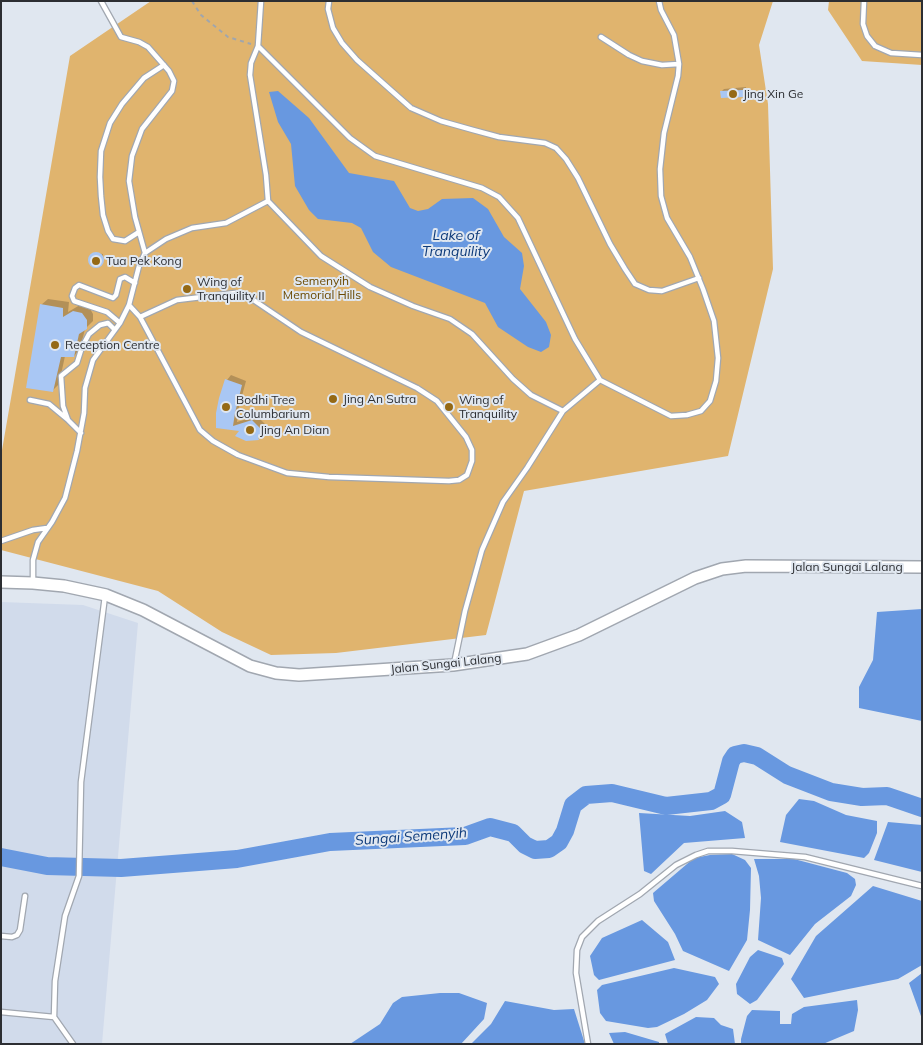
<!DOCTYPE html>
<html>
<head>
<meta charset="utf-8">
<style>
	body { margin:0 }
	#map { position:relative; width:923px; height:1045px; overflow:hidden; background:#e0e7f0; font-family:Mulish,sans-serif }
	canvas { display:block }
	.frame { position:absolute; inset:0; border:2px solid #2c2e32; pointer-events:none }
</style>
</head>
<body>
<div id="map">
<canvas width="923" height="1045"></canvas>
<div class="frame"></div>
</div>
<script>
const c = document.querySelector('canvas').getContext('2d');
c.lineJoin = 'round';
function fillPath(path, color) {
  c.fillStyle = color;
  c.fill(path, 'evenodd');
}
function toPath(rows) {
  const path = new Path2D();
  for (const r of rows) {
    if (r.length === 3) {
      path.moveTo(r[0] + r[2], r[1]);
      path.arc(r[0], r[1], r[2], 0, 2 * Math.PI);
      continue;
    }
    path.moveTo(r[0], r[1]);
    for (let i = 2; i < r.length; i += 2) path.lineTo(r[i], r[i + 1]);
  }
  return path;
}
function stroke(path, color, width, dash) {
  c.strokeStyle = color;
  c.lineWidth = width;
  c.lineCap = dash ? 'butt' : 'round';
  c.setLineDash(dash || []);
  c.stroke(path);
}
function drawText(font, color, halo, rows, align = 'center') {
  c.font = font + ' Mulish,sans-serif';
  c.lineWidth = 4;
  c.setLineDash([]);
  c.textBaseline = 'middle';
  c.strokeStyle = halo;
  c.fillStyle = color;
  for (const [text, x, y, turn = 0] of rows) {
    c.save();
    c.translate(x, y);
    c.rotate((+turn || 0) * Math.PI / 180);
    c.textAlign = isNaN(turn) ? turn : align;
    if (halo) c.strokeText(text, 0, 0);
    c.fillText(text, 0, 0);
    c.restore();
  }
}
const built = toPath([
	[1,602,83,605,138,623,102,1044,1,1044]
]);
const green = toPath([
	[151,1,773,1,759,45,768,104,773,269,728,456,524,491,486,635,336,653,271,655,222,632,158,591,1,550,1,456,70,56],
	[829,1,922,1,922,65,862,61,828,10]
]);
const water = toPath([
	[278,91,309,118,349,173,394,181,410,208,418,211,428,209,442,199,473,198,488,209,504,237,522,253,524,266,520,289,546,322,551,335,549,347,541,352,528,347,498,327,485,303,391,267,373,252,361,228,352,223,318,219,309,210,295,186,291,144,278,122,269,92],
	[922,609,922,721,859,708,859,687,873,660,877,612],
	[799,799,814,801,846,815,877,821,877,833,869,853,864,858,780,842,786,815],
	[725,811,742,822,745,838,684,843,651,874,644,871,639,813,690,816],
	[888,822,922,825,922,872,874,860],
	[732,854,745,860,751,868,750,910,747,940,729,971,683,951,675,934,654,901,653,893,694,858,710,855],
	[754,859,794,859,847,873,855,879,856,885,851,896,815,924,790,955,758,940,761,898,759,876],
	[873,886,922,901,922,965,898,979,804,998,791,979,816,936],
	[642,920,668,942,675,960,599,980,594,975,590,956,602,938],
	[758,950,782,958,784,964,757,1000,750,1004,737,994,736,984,750,957],
	[674,968,715,977,719,984,707,1000,684,1014,657,1027,648,1028,606,1021,600,1013,597,990,602,985],
	[922,973,922,1019,909,983],
	[440,993,459,993,487,1003,484,1019,461,1044,350,1044,380,1024,393,1003,402,997],
	[857,1000,858,1010,854,1031,823,1044,741,1044,741,1039,747,1016,752,1010,780,1011,780,1024,791,1024,792,1014,804,1007],
	[505,1001,554,1010,574,1009,585,1044,471,1044,491,1024],
	[696,1017,714,1018,721,1025,733,1029,735,1044,668,1044,665,1034],
	[625,1032,659,1042,659,1044,614,1044,609,1033]
]);
const shadow = toPath([
	[746,87,746,92,743,95,721,92,724,89],
	[95,253,103,254,102,264,98,267,94,267,91,264,90,258],
	[48,299,69,302,68,312,80,305,89,307,93,314,93,321,85,329,80,349,74,356,65,356,59,384,53,390,41,305],
	[231,375,246,381,239,407,237,422,257,416,268,427,258,439,241,430,217,427,227,380]
]);
const river = toPath([
	[1,857,47,866,121,868,237,859,330,842,465,836,490,827,513,833,525,845,535,850,549,849,559,842,565,831,573,805,586,795,612,793,666,806,711,801,722,795,731,761,735,755,744,753,757,756,787,775,831,792,862,797,887,796,922,808]
]);
const building = toPath([
	[743,90,744,97,721,98,720,91],
	[96,260,8],
	[40,304,63,308,63,317,73,311,82,313,87,320,87,329,79,334,74,357,61,357,53,392,26,388],
	[225,379,242,385,235,413,233,426,252,420,265,433,258,437,259,440,246,441,235,436,239,431,216,428,216,413,219,398]
]);
const path = toPath([
	[192,1,201,15,228,37,251,44]
]);
const service = toPath([
	[101,1,121,37,139,42,148,47,169,71,174,81,172,91,142,129,132,156,129,181,135,217,145,253],
	[261,1,258,46,251,63,250,75,266,175,268,201,321,256,370,287,413,306,450,319,472,334,513,379,531,395,563,411],
	[329,1,328,9,333,28,342,43,357,60,411,108,441,121,473,130,499,137,545,143,556,148,566,159,578,178,610,244,625,269,635,284,649,290,662,291,699,278],
	[864,1,863,24,867,36,875,46,891,53,922,55],
	[601,37,629,55,642,61,662,65,679,64],
	[258,46,350,138,375,156,482,188,499,197,518,218,575,339,600,380,671,416,687,415,701,411,710,401,716,381,718,358,714,321,703,289,690,257,667,218,661,196,660,169,664,133,678,76,679,64,674,35,661,10,659,1],
	[139,232,125,241,113,239,108,231,103,215,101,196,100,177,101,151,110,123,122,104,144,78,164,65],
	[129,305,140,317,147,330,200,430,213,441,238,455,287,473,329,477,449,481,459,480,467,475,472,461,472,450,466,437,437,401,417,388,301,332,252,299,235,293,177,300,140,317],
	[120,323,107,312,74,301,72,296,75,288,79,285,113,298,116,295,120,279,125,277,135,283],
	[30,400,49,404,67,419],
	[81,433,68,420,63,406,61,376,77,363,82,347,89,334,100,325,108,323,115,330],
	[1,541,33,530,47,528],
	[33,581,33,560,38,542,52,522,65,498,77,451,84,413,85,388,93,360,120,323,129,305,139,266,145,253,166,239,192,228,226,223,268,201],
	[454,664,465,611,482,550,503,502,527,468,563,411,600,380],
	[1,936,12,937,17,935,20,930,25,896],
	[1,1012,54,1017],
	[73,1044,54,1017,55,981,65,916,79,876,81,782,105,596],
	[588,1044,576,973,577,950,582,937,598,921,640,894,676,865,696,855,708,851,732,851,805,857,922,886]
]);
const tertiary = toPath([
	[1,582,33,583,64,586,106,595,143,610,250,666,276,673,299,675,453,665,527,654,579,635,695,578,722,569,746,566,922,567]
]);
const markers = [
	[733,94,5,"#956915"],
	[96,261,5,"#956915"],
	[187,289,5,"#956915"],
	[55,345,5,"#956915"],
	[333,399,5,"#956915"],
	[226,407,5,"#956915"],
	[449,407,5,"#956915"],
	[250,430,5,"#956915"]
];
const poiNames = [
	["Jing Xin Ge",743,94],
	["Tua Pek Kong",106,261],
	["Wing of",197,282],
	["Tranquility II",197,296],
	["Reception Centre",65,345],
	["Jing An Sutra",343,399],
	["Bodhi Tree",236,400],
	["Columbarium",236,414],
	["Wing of",459,400],
	["Tranquility",459,414],
	["Jing An Dian",260,430]
];
const parkNames = [
	["Semenyih",322,281],
	["Memorial Hills",322,295]
];
const streetNames = [
	["Jalan Sungai Lalang",847,567],
	["Jalan Sungai Lalang",446,664,-6]
];
const waterNames = [
	["Lake of",456,236],
	["Tranquility",456,252],
	["Sungai Semenyih",411,837,-4]
];
fillPath(built, '#d1dbeb');
fillPath(green, '#e0b46e');
fillPath(water, '#6898e0');
fillPath(shadow, '#0003');
stroke(river, '#6898e0', 18);
fillPath(building, '#a9c7f4');
stroke(service, '#a1a7b0', 7);
stroke(tertiary, '#a1a7b0', 14);
stroke(path, '#a0a6ad', 2, [4, 4]);
stroke(service, '#fff', 4.5);
stroke(tertiary, '#fff', 11);
for (const [x, y, r, color] of markers) {
  const dot = new Path2D();
  dot.arc(x, y, r, 0, 2 * Math.PI);
  c.fillStyle = color;
  c.fill(dot);
  stroke(dot, '#e0e7f0', 2);
}
drawText('12px', '#2c2e32', '#e0e7f0', poiNames, 'left');
drawText('12px', '#6b4901', '#e0e7f0', parkNames);
drawText('12px', '#2c2e32', '#e0e7f0', streetNames);
drawText('italic 14px', '#0d3a7a', '#e0e7f0', waterNames);
</script>
</body>
</html>
